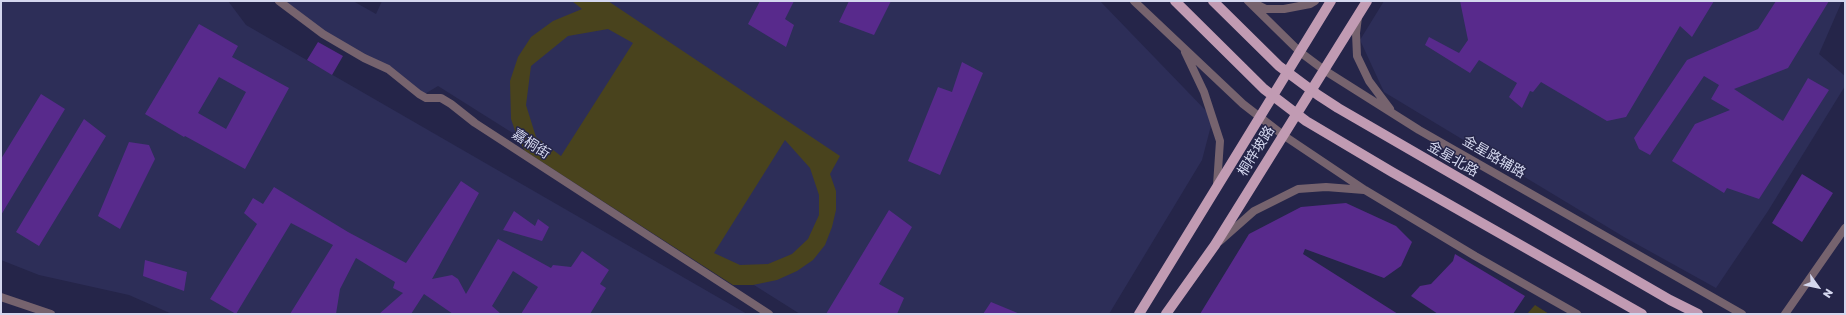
<!DOCTYPE html>
<html>
<head>
<meta charset="utf-8">
<style>
	body { margin:0 }
	#map { position:relative; width:1846px; height:315px; overflow:hidden; background:#252549; font-family:"Golos Text",sans-serif }
	canvas { display:block }
	.frame { position:absolute; inset:0; border:2px solid #d4d7ee; pointer-events:none }
	.north { position:absolute; left:1798px; top:267px; width:40px; height:40px; -webkit-text-stroke:3px #252549; paint-order:stroke; rotate:123deg; font-size:11px; font-weight:700; line-height:16px; text-align:center; color:#d4d7ee }
	.north::after { content:''; display:block; margin:auto; width:14px; height:18px; background:#d4d7ee; clip-path:polygon(50% 0,100% 100%,50% 72%,0 100%) }
</style>
</head>
<body>
<div id="map">
<canvas width="1846" height="315"></canvas>
<div class="frame"></div>
<div class="north">N</div>
</div>
<script>
const c = document.querySelector('canvas').getContext('2d');
c.lineJoin = 'round';
function fillPath(path, color) {
  c.fillStyle = color;
  c.fill(path, 'evenodd');
}
function toPath(rows) {
  const path = new Path2D();
  for (const r of rows) {
    path.moveTo(r[0], r[1]);
    for (let i = 2; i < r.length; i += 2) path.lineTo(r[i], r[i + 1]);
  }
  return path;
}
function stroke(path, color, width, dash) {
  c.strokeStyle = color;
  c.lineWidth = width;
  c.lineCap = dash ? 'butt' : 'round';
  c.setLineDash(dash || []);
  c.stroke(path);
}
function drawText(font, color, halo, rows, align = 'center') {
  c.font = font + ' "Golos Text","Noto Sans SC",sans-serif';
  c.lineWidth = 3;
  c.setLineDash([]);
  c.textBaseline = 'middle';
  c.strokeStyle = halo;
  c.fillStyle = color;
  for (const [text, x, y, turn = 0] of rows) {
    c.save();
    c.translate(x, y);
    c.rotate((+turn || 0) * Math.PI / 180);
    c.textAlign = isNaN(turn) ? turn : align;
    if (halo) c.strokeText(text, 0, 0);
    c.fillText(text, 0, 0);
    c.restore();
  }
}
const built = toPath([
	[1,1,228,1,246,25,747,314,172,314,129,295,39,275,1,260],
	[284,1,353,1,376,14,382,1,1100,1,1213,118,1202,160,1109,314,800,314,438,86,423,95,332,40],
	[1384,1,1842,1,1819,54,1845,76,1845,86,1768,211,1716,288,1624,237,1384,92,1360,40]
]);
const green = toPath([
	[572,1,608,1,840,156,830,174,836,191,836,210,832,227,825,245,813,260,797,271,777,280,753,285,733,285,525,151,518,139,511,119,510,81,518,57,531,37,553,21,582,9],
	[608,29,633,43,561,156,536,137,526,105,531,66,568,36],
	[785,140,810,168,819,195,819,215,808,239,792,254,768,264,740,265,714,253],
	[1535,305,1549,314,1527,314]
]);
const building = toPath([
	[760,1,794,1,785,19,794,25,786,47,748,24],
	[849,1,891,1,874,35,839,22],
	[1460,1,1714,1,1692,37,1680,26,1626,117,1607,121,1541,82,1533,92,1530,91,1522,108,1509,97,1517,83,1479,60,1470,73,1425,45,1429,37,1459,53,1468,40],
	[1776,1,1829,1,1788,68,1734,89,1783,121,1808,78,1829,90,1759,199,1727,188,1724,193,1672,161,1695,124,1730,110,1711,99,1719,85,1704,76,1650,155,1639,149,1634,138,1687,60,1758,29],
	[199,24,238,46,232,57,289,88,245,169,185,136,184,137,145,114],
	[219,77,246,92,226,129,198,113],
	[318,42,343,56,332,75,307,60],
	[962,62,983,73,940,175,908,161,938,87,952,92],
	[41,94,65,109,1,215,1,159],
	[84,119,106,136,39,246,16,232],
	[129,142,149,145,155,159,120,229,98,216],
	[1802,174,1833,193,1802,242,1772,223],
	[461,181,479,193,432,279,452,275,458,279,466,294,498,239,551,268,553,265,571,267,582,251,609,270,600,284,606,288,590,314,521,314,538,287,513,271,492,306,501,314,453,314,424,294,411,314,379,314,403,293,393,288,395,282,356,258,340,289,336,314,290,314,333,245,291,223,236,314,210,299,257,224,244,213,253,198,263,204,274,187,348,232,406,263],
	[1346,203,1396,226,1412,242,1401,266,1384,278,1305,249,1303,254,1398,314,1200,314,1249,234,1301,207],
	[889,210,912,227,879,284,904,298,897,314,826,314],
	[514,211,535,226,538,219,549,227,542,241,503,230],
	[1455,254,1525,296,1513,314,1438,314,1411,296,1420,286,1431,284,1453,261],
	[145,260,187,272,184,291,143,276],
	[991,302,1020,314,983,314]
]);
const minor = toPath([
	[279,1,323,34,364,58,388,69,419,94,426,98,441,98,451,104,475,123,769,314],
	[1785,314,1845,228]
]);
const tertiary = toPath([
	[1134,1,1243,104,1283,135,1365,190,1475,256,1577,314],
	[1248,1,1300,52,1324,70,1419,130,1742,314],
	[1254,3,1266,9,1284,9,1310,4,1315,1],
	[1358,17,1356,33,1357,56,1369,81,1390,109],
	[1185,52,1204,92,1220,141,1217,185],
	[1220,241,1254,211,1298,189,1326,187,1364,190],
	[1,297,51,314]
]);
const primary = toPath([
	[1175,1,1264,89,1306,121,1392,172,1642,314],
	[1213,1,1279,66,1318,95,1338,108,1670,300,1698,314],
	[1139,314,1331,1],
	[1166,314,1215,245,1367,1]
]);
const streetNames = [
	["嘉桐街",531,144,33],
	["桐梓坡路",1256,151,-58],
	["金星路辅路",1494,157,30],
	["金星北路",1453,159,30]
];
fillPath(built, '#2d2e58');
fillPath(green, '#49431d');
fillPath(building, '#582a8c');
stroke(minor, '#76636e', 8);
stroke(tertiary, '#76636e', 8);
stroke(primary, '#c19bb3', 10);
drawText('14px', '#d4d7ee', '#252549', streetNames);
</script>
</body>
</html>
